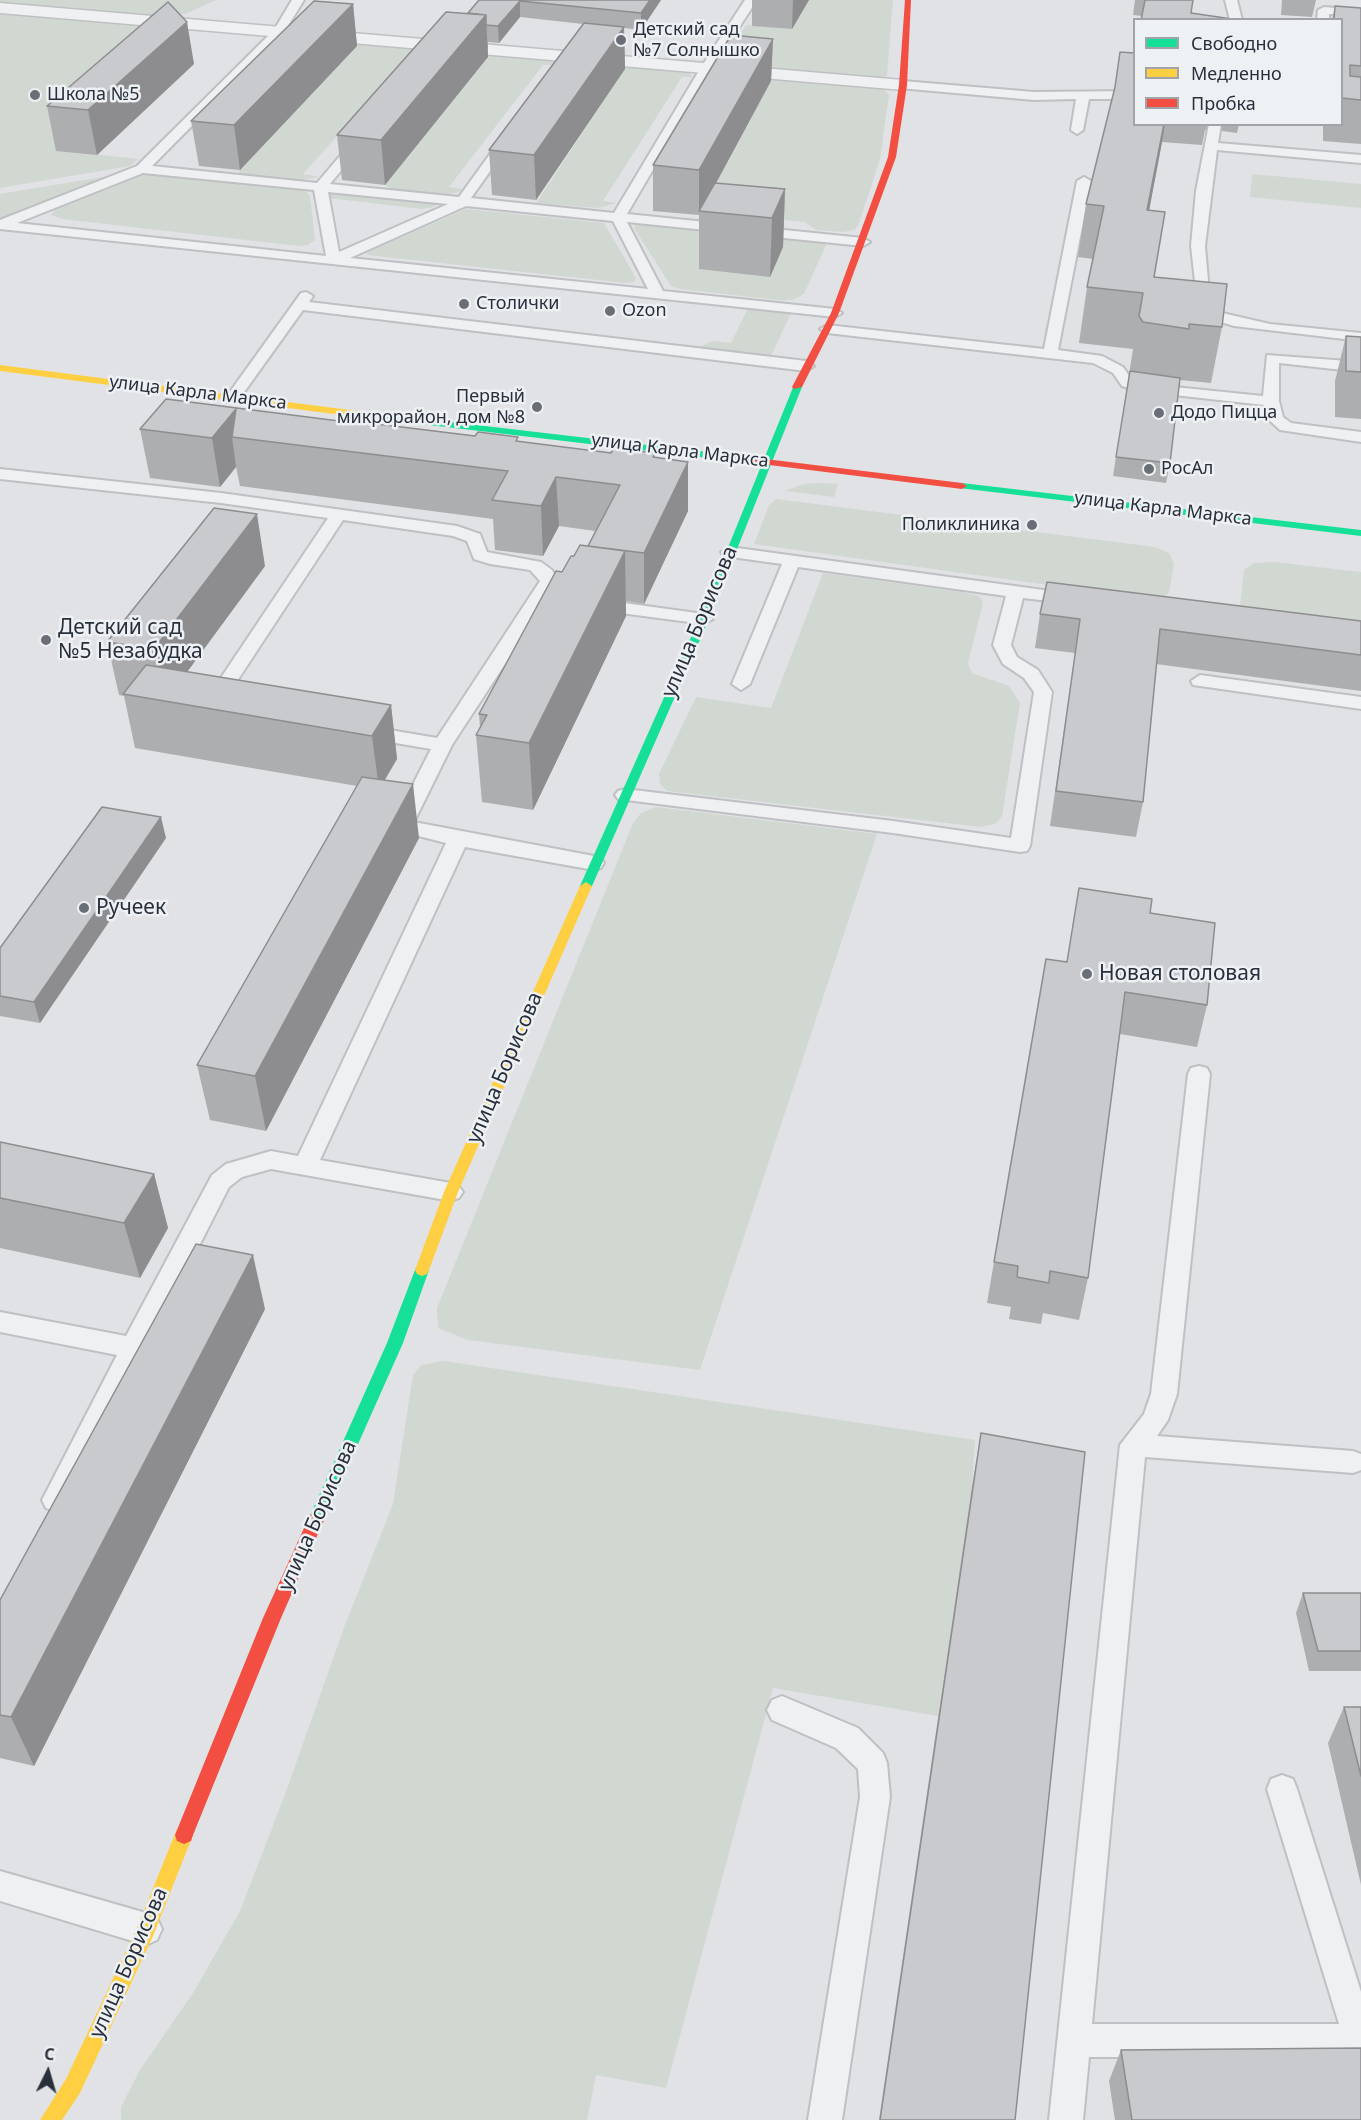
<!DOCTYPE html>
<html>
<head>
<meta charset="utf-8">
<style>
	body { margin:0 }
	#map { position:relative; width:1361px; height:2120px; overflow:hidden; background:#e0e2e5; font-family:"Noto Sans",sans-serif }
	canvas { display:block }
	.legend { position:absolute; left:1133px; top:18px; width:210px; height:108px; box-sizing:border-box; background:#eef1f4; border:2px solid #a0a4aa; margin:0; padding:8px 10px; list-style:none; font-size:18px; color:#2a303b }
	.legend li { display:flex; align-items:center; gap:12px; height:30px }
	.legend b { width:30px; border:2px solid #a0a4aa }
	.north { position:absolute; left:18px; top:2042px; width:60px; height:60px; -webkit-text-stroke:4px #eef1f4; paint-order:stroke; rotate:5deg; font-size:16px; font-weight:700; line-height:24px; text-align:center; color:#2a303b }
	.north::after { content:''; display:block; margin:auto; width:21px; height:27px; background:#2a303b; clip-path:polygon(50% 0,100% 100%,50% 72%,0 100%) }
</style>
</head>
<body>
<div id="map">
<canvas width="1361" height="2120"></canvas>
<ul class="legend">
<li><b style="height:8px;background:#16e098"></b>Свободно</li>
<li><b style="height:8px;background:#ffcf43"></b>Медленно</li>
<li><b style="height:8px;background:#f24e42"></b>Пробка</li>
</ul>
<div class="north">С</div>
</div>
<script>
const c = document.querySelector('canvas').getContext('2d');
c.lineJoin = 'round';
function fillPath(path, color) {
  c.fillStyle = color;
  c.fill(path, 'evenodd');
}
function toPath(rows) {
  const path = new Path2D();
  for (const r of rows) {
    path.moveTo(r[0], r[1]);
    for (let i = 2; i < r.length; i += 2) path.lineTo(r[i], r[i + 1]);
  }
  return path;
}
function stroke(path, color, width, dash) {
  c.strokeStyle = color;
  c.lineWidth = width;
  c.lineCap = dash ? 'butt' : 'round';
  c.setLineDash(dash || []);
  c.stroke(path);
}
function drawText(font, color, halo, rows, align = 'center') {
  c.font = font + ' "Noto Sans",sans-serif';
  c.lineWidth = 5;
  c.setLineDash([]);
  c.textBaseline = 'middle';
  c.strokeStyle = halo;
  c.fillStyle = color;
  for (const [text, x, y, turn = 0] of rows) {
    c.save();
    c.translate(x, y);
    c.rotate((+turn || 0) * Math.PI / 180);
    c.textAlign = isNaN(turn) ? turn : align;
    if (halo) c.strokeText(text, 0, 0);
    c.fillText(text, 0, 0);
    c.restore();
  }
}
const green = toPath([
	[0,0,216,0,185,14,165,17,0,4],
	[809,0,893,0,887,76,881,79,736,68,723,62,746,25,792,29],
	[0,13,190,29,57,150,138,159,130,166,0,188],
	[361,42,422,47,409,56,303,174,319,177,296,181,239,174,239,170],
	[492,53,554,60,555,63,554,65,543,65,449,187,463,189,459,192,444,195,391,189,385,185],
	[627,66,687,71,693,77,682,77,603,201,617,203,598,208,536,203],
	[782,78,874,86,885,90,889,95,880,159,858,226,854,230,843,232,816,230,805,222,735,215,720,221,699,215,771,81],
	[145,174,297,188,306,192,310,196,315,240,308,245,299,246,62,219,51,215,55,210],
	[1252,174,1361,184,1361,208,1250,197],
	[103,177,109,179,0,219,0,194],
	[336,193,433,202,436,204,434,207,422,209,328,198,330,194],
	[466,209,604,223,636,278,634,282,626,283,367,255,368,252],
	[651,224,828,241,804,294,793,300,778,300,680,289,671,286,634,228,635,225],
	[748,308,791,313,771,356,697,348,713,341,731,343],
	[804,484,821,483,838,484,834,497,785,491],
	[776,499,1155,547,1169,553,1174,564,1169,592,1163,599,1148,599,754,544,769,505],
	[1273,562,1361,572,1361,635,1247,615,1240,606,1244,570,1254,563],
	[823,573,961,592,979,596,983,602,968,664,972,673,1009,686,1020,703,1002,816,995,824,981,827,667,791,660,784,659,774,696,697,771,708],
	[656,807,877,834,700,1370,468,1340,438,1328,437,1308,633,823,641,813],
	[444,1361,975,1440,972,1486,938,1716,773,1688,666,2088,596,2075,587,2120,121,2120,121,2107,140,2070,193,1993,240,1911,284,1797,345,1625,393,1504,413,1375,421,1365]
]);
const lane = toPath([
	[292,0,304,0,283,34,152,166,317,183,356,137,360,136,366,140,330,184,459,197,503,136,507,135,513,139,471,198,614,213,700,69,745,0,757,0,712,69,627,214,863,238,870,242,863,246,627,222,663,291,835,309,842,313,835,317,0,229,0,220,137,166,274,30,292,0],
	[143,173,314,190,326,256,17,223,143,173],
	[328,192,448,204,339,252,328,192],
	[466,206,613,221,648,289,350,258,466,206],
	[1225,0,1237,0,1242,20,1230,20,1225,0],
	[1324,7,1361,10,1361,16,1329,14,1329,20,1317,20,1318,10,1324,7],
	[903,81,1034,92,1134,91,1134,99,1089,99,1083,130,1077,134,1071,130,1076,99,1034,100,899,88,897,85,903,81],
	[1209,124,1221,124,1218,143,1361,155,1361,163,1217,150,1205,246,1210,304,1218,312,1270,324,1361,333,1361,341,1234,326,1208,318,1198,308,1191,246,1196,191,1209,124],
	[1084,177,1091,181,1058,350,1102,356,1123,367,1132,380,1145,384,1263,396,1267,355,1361,362,1361,372,1279,363,1279,401,1283,417,1291,423,1361,432,1361,442,1280,430,1268,419,1264,405,1138,391,1122,386,1113,373,1093,363,827,333,820,329,827,325,1044,349,1077,181,1084,177],
	[306,292,313,296,309,302,806,361,814,366,806,371,303,310,237,402,227,402,224,399,227,396,301,293,306,292],
	[0,469,221,493,457,526,480,534,487,552,541,562,552,570,558,581,551,593,704,614,713,619,704,624,545,603,452,745,414,822,594,856,601,858,604,863,601,868,594,870,465,847,320,1160,451,1183,459,1186,463,1192,459,1198,451,1201,271,1169,242,1177,229,1187,66,1508,56,1512,46,1508,42,1500,117,1355,0,1332,0,1312,126,1336,212,1175,226,1164,271,1151,298,1156,446,843,395,830,392,826,431,749,366,738,356,732,366,726,437,738,540,581,530,570,490,564,474,559,467,541,453,536,343,520,220,707,213,709,204,703,328,518,221,503,0,479,0,469],
	[730,547,1080,595,1083,599,1080,603,1074,604,1023,598,1011,645,1017,657,1038,670,1052,692,1030,846,1027,851,1020,852,893,833,618,799,615,795,618,791,625,789,893,821,1011,838,1034,692,1024,678,1003,664,993,645,1006,596,798,567,750,684,741,690,732,684,782,564,724,556,721,552,730,547],
	[1200,675,1361,697,1361,709,1193,685,1191,681,1200,675],
	[1199,1066,1207,1068,1210,1074,1177,1394,1168,1420,1157,1436,1353,1451,1361,1454,1361,1470,1353,1473,1145,1457,1092,2024,1339,2024,1267,1789,1271,1779,1282,1775,1293,1779,1297,1789,1361,1992,1361,2057,1089,2057,1083,2120,1049,2120,1120,1445,1144,1414,1151,1394,1188,1074,1191,1068,1199,1066],
	[782,1696,858,1728,883,1753,887,1763,890,1797,842,2120,808,2120,860,1797,858,1769,836,1748,772,1720,767,1710,772,1700,782,1696],
	[0,1871,146,1913,157,1918,162,1929,157,1940,146,1945,0,1901,0,1871]
]);
const street = toPath([
	[0,3,903,80,912,85,903,90,0,13,0,3]
]);
const fast = toPath([
	[794,385,802,387,709,619,592,886,590,889,582,889,580,886,699,619,794,385],
	[373,413,708,452,713,455,708,458,370,418,370,414,373,413],
	[962,483,1361,530,1361,536,959,488,959,484,962,483],
	[422,1264,427,1266,429,1270,403,1343,322,1525,316,1527,310,1525,308,1520,387,1343,415,1270,417,1266,422,1264]
]);
const slow = toPath([
	[0,365,373,413,378,416,373,419,0,371,0,365],
	[586,882,592,886,458,1192,429,1270,427,1274,422,1276,417,1274,415,1270,444,1192,580,886,586,882],
	[184,1826,191,1829,193,1835,153,1936,80,2093,62,2120,40,2120,66,2079,139,1923,177,1829,184,1826]
]);
const jam = toPath([
	[905,0,911,0,907,85,896,157,839,313,802,387,794,389,792,387,831,313,888,157,899,85,905,0],
	[708,452,962,483,967,486,962,489,705,457,703,455,708,452],
	[316,1513,322,1515,324,1520,281,1618,193,1835,191,1841,184,1844,177,1841,175,1835,263,1618,310,1515,316,1513]
]);
const wall = toPath([
	[479,0,661,0,641,30,624,28,625,69,536,200,492,195,489,150,583,24,520,17,499,43,488,42,488,57,385,185,342,180,337,135,468,13],
	[752,0,809,0,792,29,752,26],
	[1135,0,1193,0,1191,13,1142,16,1133,15],
	[1282,0,1316,0,1312,17,1281,15],
	[353,4,357,46,240,170,199,166,191,121],
	[1335,6,1361,8,1361,144,1323,141,1323,124,1341,124,1341,20,1332,20],
	[773,39,771,81,716,183,785,189,783,247,770,277,699,269,699,214,699,215,653,211,653,165],
	[194,64,97,155,56,151,47,106],
	[1134,124,1208,124,1206,130,1205,130,1202,145,1162,142,1149,210,1154,277,1222,327,1211,383,1180,380,1170,463,1166,483,1113,476,1133,349,1079,343,1087,287,1093,259,1078,257,1086,204],
	[1221,124,1239,124,1237,133,1222,131],
	[1346,336,1361,337,1361,419,1335,417,1335,381],
	[379,420,380,424,611,453,655,453,655,458,688,462,688,511,644,604,626,601,626,616,533,810,482,802,476,735,480,727,479,714,562,572,574,556,588,546,595,531,559,526,543,556,495,550,493,519,240,486,236,467,220,487,150,478,140,429,339,421],
	[265,566,187,672,391,705,397,759,385,780,419,838,266,1131,210,1120,197,1065,357,786,135,748,124,696,119,695,107,642],
	[1040,614,1361,621,1361,691,1156,664,1143,802,1136,837,1050,826,1075,653,1035,648],
	[166,838,40,1023,0,1016,0,948],
	[1079,888,1150,913,1207,1005,1197,1047,1120,1034,1088,1278,1079,1320,1043,1313,1041,1324,1009,1319,1011,1307,987,1303,1046,959,1067,962],
	[0,1142,154,1174,168,1228,140,1278,0,1248],
	[265,1309,34,1766,0,1758,0,1600],
	[981,1433,1015,2120,879,2120,972,1486],
	[1303,1593,1361,1593,1361,1671,1309,1671,1296,1613],
	[1344,1707,1361,1707,1361,1885,1328,1743],
	[1121,2050,1361,2120,1115,2120,1109,2081]
]);
const shadedWall = toPath([
	[650,0,661,0,641,30,641,13],
	[793,0,809,0,792,29],
	[520,1,520,17,499,43,498,26],
	[353,4,357,46,240,170,234,125],
	[486,15,488,57,385,185,381,140],
	[187,22,194,64,97,155,88,110],
	[624,27,625,69,536,200,534,155],
	[773,39,771,81,701,211,699,211,699,215,699,170],
	[1164,124,1165,124,1162,142,1139,264,1147,210],
	[785,189,783,247,770,277,772,218],
	[236,409,232,437,236,467,220,487,212,438],
	[688,462,688,511,644,604,644,553],
	[556,477,559,526,543,556,541,506],
	[257,514,265,566,165,702,154,649],
	[625,551,626,616,533,810,529,743],
	[391,705,397,759,379,789,372,736],
	[413,784,419,838,266,1131,255,1076],
	[161,817,166,838,40,1023,34,1002],
	[154,1174,168,1228,140,1278,124,1223],
	[253,1255,265,1309,34,1766,11,1717]
]);
const building = toPath([
	[479,0,650,0,641,13,520,1,498,26,486,25,486,15,468,13,479,0],
	[1145,0,1193,0,1191,13,1239,20,1141,20,1145,0],
	[314,1,353,4,234,125,191,121,314,1],
	[168,2,187,22,88,110,47,106,168,2],
	[1335,6,1361,8,1361,66,1350,65,1350,76,1361,77,1361,100,1341,98,1341,20,1334,20,1335,6],
	[446,12,486,15,381,140,337,135,446,12],
	[584,23,624,27,534,155,489,150,584,23],
	[731,35,773,39,699,170,653,165,731,35],
	[1120,52,1134,53,1134,124,1164,124,1147,210,1165,212,1154,277,1227,284,1222,327,1189,324,1189,329,1143,322,1139,316,1143,293,1087,287,1104,206,1086,204,1115,87,1120,52],
	[715,183,785,189,772,218,699,211,715,183],
	[1346,336,1361,337,1361,372,1346,371,1346,336],
	[1130,371,1180,378,1170,463,1116,457,1130,371],
	[166,399,339,421,342,416,379,420,377,424,475,436,478,432,518,437,516,441,611,453,614,448,655,453,653,457,688,462,644,553,588,546,620,485,556,477,541,506,492,500,508,471,232,437,236,409,212,438,140,429,166,399],
	[214,508,257,514,154,649,107,642,214,508],
	[580,545,625,551,529,743,476,735,487,715,479,714,556,571,562,572,571,556,574,556,580,545],
	[1047,582,1361,621,1361,655,1160,629,1143,802,1056,791,1080,619,1040,614,1047,582],
	[146,665,391,705,372,736,123,694,146,665],
	[362,777,413,784,255,1076,197,1065,362,777],
	[102,807,161,817,34,1002,0,996,0,948,102,807],
	[1079,888,1152,899,1150,913,1215,923,1207,1005,1125,992,1088,1278,1050,1271,1049,1283,1017,1277,1018,1266,994,1262,1046,959,1067,962,1079,888],
	[0,1142,154,1174,124,1223,0,1198,0,1142],
	[196,1244,253,1255,11,1717,0,1715,0,1600,196,1244],
	[981,1433,1085,1452,1015,2120,880,2120,981,1433],
	[1303,1593,1361,1593,1361,1651,1318,1651,1303,1593],
	[1344,1707,1361,1707,1361,1776,1344,1707],
	[1361,2048,1361,2120,1132,2120,1121,2050,1361,2048]
]);
const markers = [
	[621,40,6,"#6a6e76"],
	[35,95,6,"#6a6e76"],
	[464,304,6,"#6a6e76"],
	[610,311,6,"#6a6e76"],
	[537,407,6,"#6a6e76"],
	[1159,413,6,"#6a6e76"],
	[1149,469,6,"#6a6e76"],
	[1032,525,6,"#6a6e76"],
	[46,640,6,"#6a6e76"],
	[84,908,6,"#6a6e76"],
	[1087,974,6,"#6a6e76"]
];
const farPoinames = [
	["Детский сад",633,30],
	["№7 Солнышко",633,51],
	["Школа №5",47,95],
	["Столички",476,304],
	["Ozon",622,311],
	["Первый",525,397,"right"],
	["микрорайон, дом №8",525,418,"right"],
	["Додо Пицца",1171,413],
	["РосАл",1161,469],
	["Поликлиника",1020,525,"right"]
];
const farStreetnames = [
	["улица Карла Маркса",198,393,7],
	["улица Карла Маркса",680,451,7],
	["улица Карла Маркса",1163,509,7]
];
const streetNames = [
	["улица Борисова",700,622,-67],
	["улица Борисова",505,1068,-67],
	["улица Борисова",318,1516,-66],
	["улица Борисова",129,1963,-66]
];
const poiNames = [
	["Детский сад",58,628],
	["№5 Незабудка",58,652],
	["Ручеек",96,908],
	["Новая столовая",1099,974]
];
fillPath(green, '#d1d8d1');
stroke(lane, '#bec0c3', 4);
stroke(street, '#bec0c3', 3);
fillPath(lane, '#eff0f2');
fillPath(street, '#eff0f2');
fillPath(fast, '#16e098');
fillPath(slow, '#ffcf43');
fillPath(jam, '#f24e42');
fillPath(wall, '#adaeb0');
fillPath(shadedWall, '#8d8d90');
fillPath(building, '#c9cacd');
stroke(building, '#8d8d90', 1.5);
for (const [x, y, r, color] of markers) {
  const dot = new Path2D();
  dot.arc(x, y, r, 0, 2 * Math.PI);
  c.fillStyle = color;
  c.fill(dot);
  stroke(dot, '#eef1f4', 2);
}
drawText('18px', '#2a303b', '#eef1f4', farPoinames, 'left');
drawText('18px', '#2a303b', '#eef1f4', farStreetnames);
drawText('21px', '#2a303b', '#eef1f4', streetNames);
drawText('21px', '#2a303b', '#eef1f4', poiNames, 'left');
</script>
</body>
</html>
